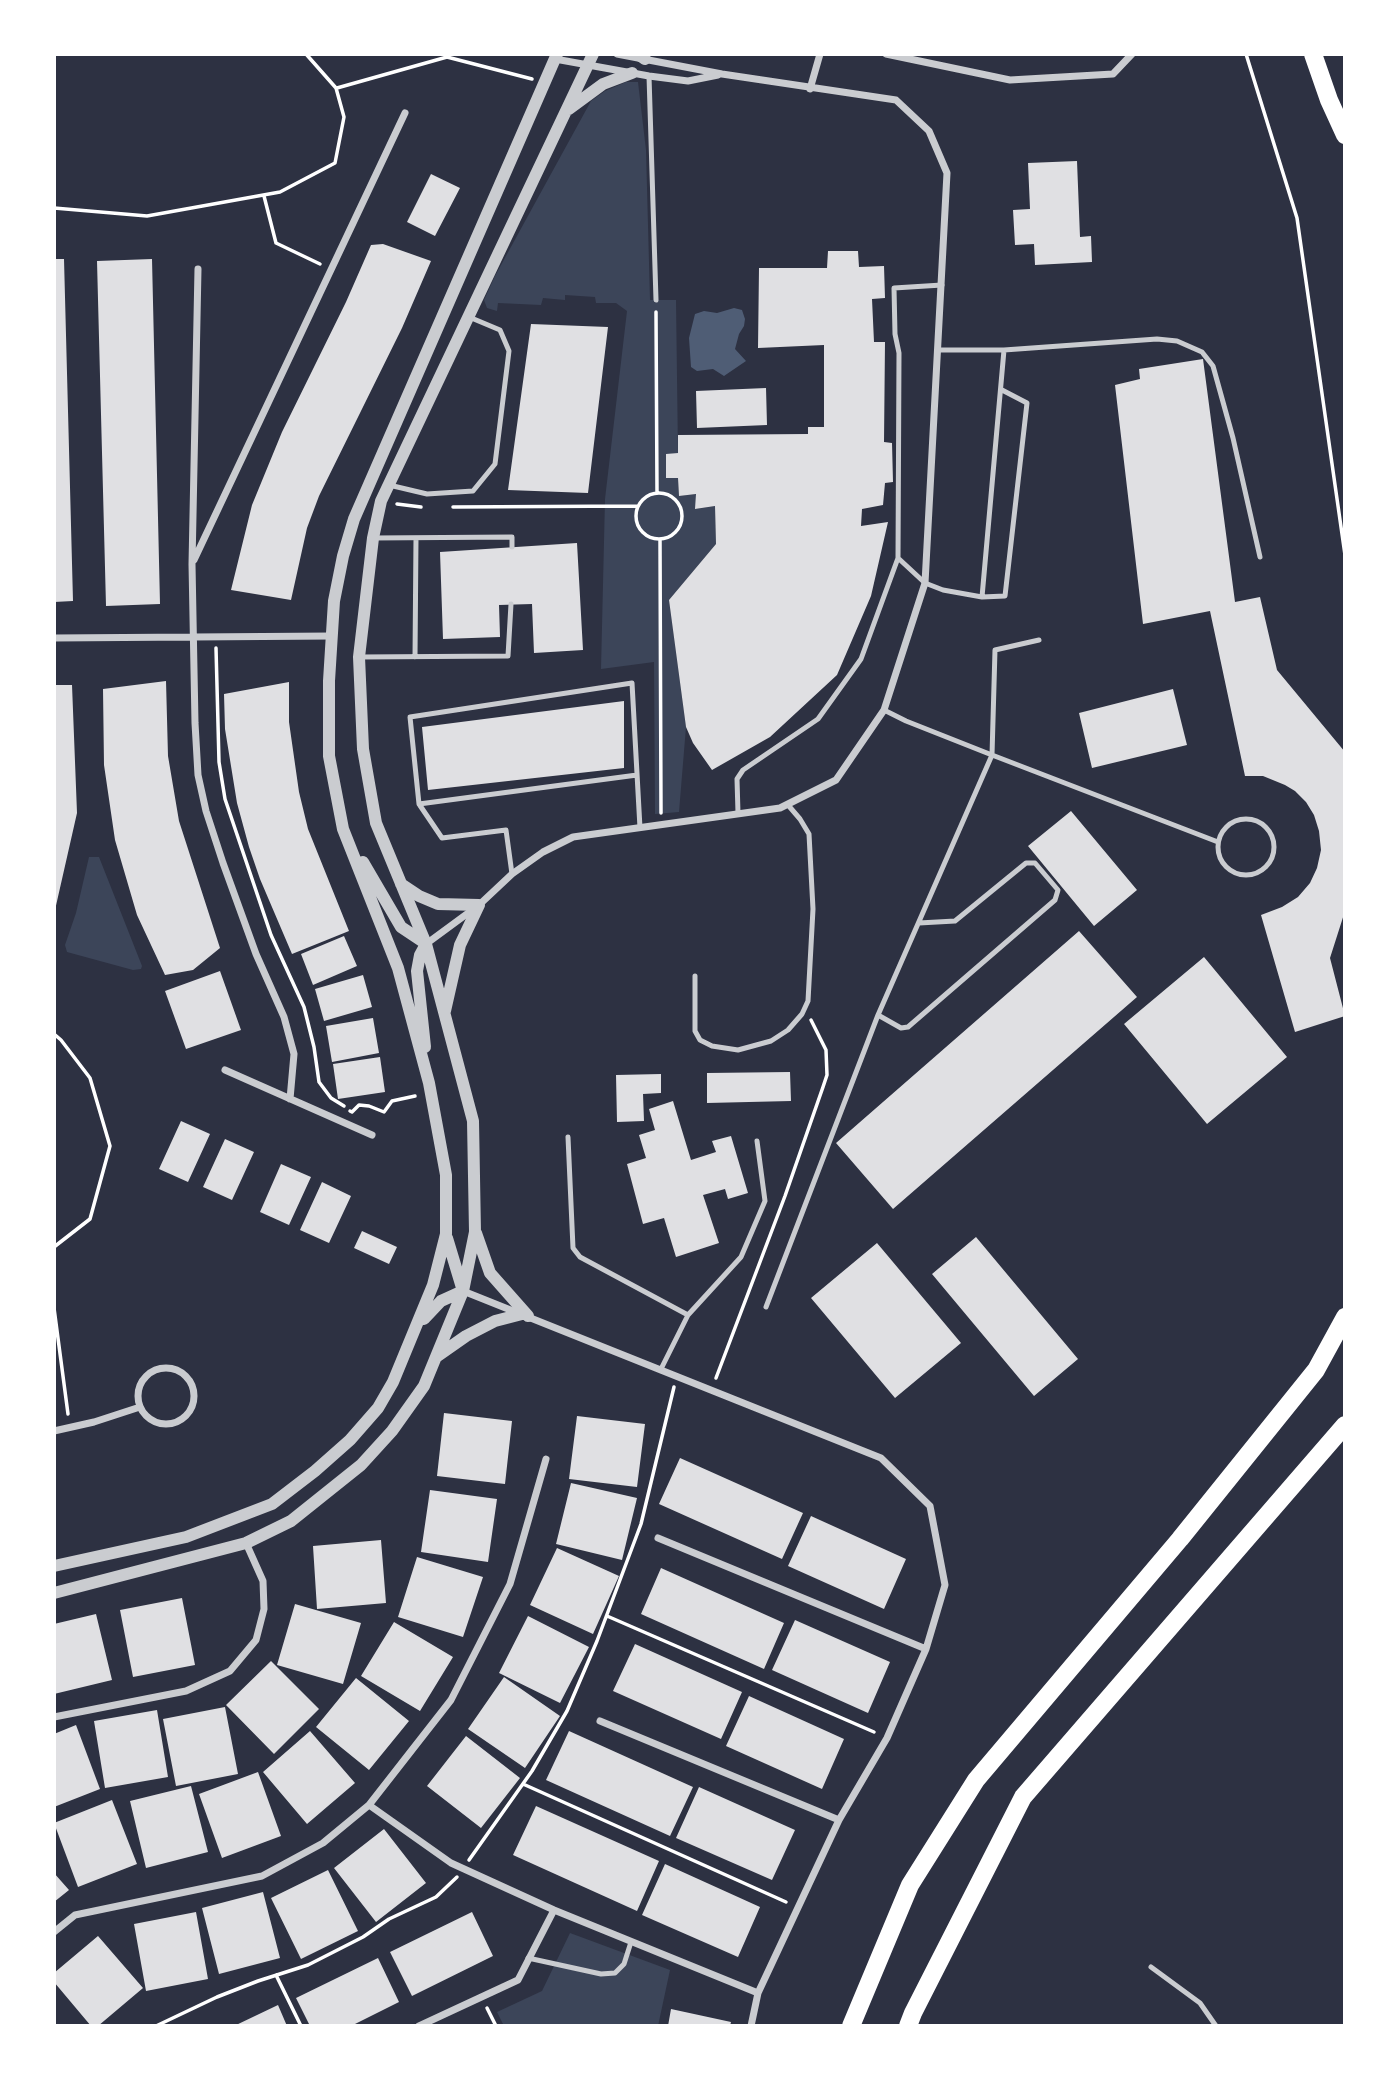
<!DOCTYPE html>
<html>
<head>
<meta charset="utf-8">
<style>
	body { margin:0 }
	#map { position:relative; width:1399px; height:2080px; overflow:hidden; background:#2d3142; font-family:"Exo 2",sans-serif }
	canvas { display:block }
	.frame { position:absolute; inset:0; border:56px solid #fff; pointer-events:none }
</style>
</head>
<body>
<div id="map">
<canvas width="1399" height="2080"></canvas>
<div class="frame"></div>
</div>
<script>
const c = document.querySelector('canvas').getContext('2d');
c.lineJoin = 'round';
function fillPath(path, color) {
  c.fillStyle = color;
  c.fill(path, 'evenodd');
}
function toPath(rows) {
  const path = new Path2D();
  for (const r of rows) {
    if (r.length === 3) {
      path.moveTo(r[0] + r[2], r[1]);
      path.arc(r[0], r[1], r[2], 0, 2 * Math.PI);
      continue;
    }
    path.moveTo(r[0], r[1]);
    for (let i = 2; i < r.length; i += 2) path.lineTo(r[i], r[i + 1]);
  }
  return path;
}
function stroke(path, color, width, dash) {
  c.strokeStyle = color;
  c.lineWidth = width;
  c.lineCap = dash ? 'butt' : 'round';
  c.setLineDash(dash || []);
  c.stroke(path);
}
const green = toPath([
	[626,82,638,82,646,150,650,300,676,300,678,453,666,455,666,478,678,478,679,496,696,494,696,509,715,506,716,544,669,600,686,727,679,812,655,814,654,662,601,669,605,499,627,311,616,303,596,303,595,297,565,295,565,300,543,298,541,305,498,303,497,311,487,308,484,300,495,276,591,101,605,91],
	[89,857,99,857,142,966,141,969,133,970,67,952,65,945,76,913],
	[570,1933,670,1970,658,2026,504,2026,497,2012,542,1991]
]);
const water = toPath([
	[734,308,742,310,745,319,744,326,739,334,735,349,746,361,724,376,713,369,697,371,691,367,689,338,695,314,704,311,717,313]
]);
const building = toPath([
	[1077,161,1080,237,1091,236,1092,262,1035,265,1034,244,1015,245,1013,210,1030,209,1028,163],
	[431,174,460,188,435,236,407,222],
	[383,244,431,261,402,328,319,496,307,528,291,600,231,590,252,505,282,432,346,302,371,245],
	[828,251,858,251,859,267,884,266,885,298,872,299,874,342,885,342,884,442,892,443,893,482,885,483,883,505,862,509,861,526,888,522,871,596,837,675,770,737,712,770,693,743,686,727,669,600,716,544,715,506,695,509,696,494,679,496,678,478,666,478,666,454,678,453,678,435,808,434,808,427,824,427,824,345,758,348,759,268,827,268],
	[54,259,64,259,73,601,54,602],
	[152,259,160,604,106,606,97,261],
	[531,324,608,327,588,493,508,490],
	[1203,359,1235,602,1260,597,1277,670,1345,752,1345,911,1330,958,1345,1016,1295,1032,1261,915,1282,907,1298,897,1310,883,1317,868,1321,850,1319,831,1314,815,1306,802,1295,791,1285,785,1263,776,1245,776,1210,611,1143,624,1115,385,1140,379,1139,369],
	[766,388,767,425,697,428,696,391],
	[577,543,583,650,534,653,532,604,499,605,500,637,443,639,440,552],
	[166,681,168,756,179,821,220,948,193,970,165,975,137,915,115,840,104,765,103,689],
	[289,682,289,722,299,792,308,829,349,931,292,954,260,879,249,847,237,803,225,729,224,694],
	[54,685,72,685,77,813,55,910],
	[1173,689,1187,745,1092,768,1079,713],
	[624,701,624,768,428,790,422,727],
	[1071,811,1137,890,1094,926,1028,846],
	[1079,931,1137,997,893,1209,836,1143],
	[344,936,357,966,313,985,301,954],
	[1204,957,1287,1057,1207,1124,1124,1024],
	[220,971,241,1030,186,1049,165,991],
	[363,975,372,1007,324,1021,315,989],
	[373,1018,379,1053,332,1062,326,1026],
	[380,1057,385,1092,338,1099,333,1064],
	[790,1072,791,1101,707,1103,707,1073],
	[661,1074,661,1093,643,1094,644,1121,617,1122,616,1075],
	[673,1101,691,1160,716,1152,712,1141,731,1136,748,1193,728,1199,725,1189,703,1195,719,1243,676,1257,664,1218,643,1224,627,1164,646,1158,639,1135,655,1130,649,1109],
	[181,1121,210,1134,188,1182,159,1169],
	[225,1139,254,1152,232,1200,203,1187],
	[281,1164,311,1177,289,1225,260,1212],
	[322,1182,351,1196,329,1243,300,1230],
	[362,1231,397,1247,389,1264,354,1248],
	[976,1237,1078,1359,1034,1396,932,1274],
	[877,1243,961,1343,895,1398,811,1298],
	[444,1413,512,1421,505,1484,437,1476],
	[577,1416,645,1424,637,1487,569,1479],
	[680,1458,803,1513,782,1559,659,1504],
	[571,1483,637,1498,622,1560,556,1544],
	[430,1490,497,1499,488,1562,421,1552],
	[811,1516,906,1559,884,1609,788,1566],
	[381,1540,386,1603,317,1609,313,1546],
	[557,1548,619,1576,593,1634,530,1605],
	[417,1557,483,1577,463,1637,398,1617],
	[661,1568,784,1623,764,1669,641,1614],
	[182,1598,195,1665,133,1677,120,1610],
	[295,1604,361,1623,343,1684,277,1665],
	[96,1614,112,1680,54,1694,54,1624],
	[528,1616,589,1647,560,1703,499,1673],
	[795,1620,890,1662,868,1713,772,1670],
	[394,1622,453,1657,420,1711,361,1676],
	[635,1644,742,1692,721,1739,613,1691],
	[271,1661,319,1709,274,1754,226,1705],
	[504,1677,560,1716,525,1768,468,1729],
	[356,1678,409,1721,369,1770,316,1727],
	[749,1696,844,1739,822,1789,726,1746],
	[225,1707,238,1774,176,1786,163,1719],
	[157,1710,168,1777,105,1788,94,1721],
	[76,1725,100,1789,54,1807,54,1734],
	[310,1731,355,1783,307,1824,263,1772],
	[569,1731,693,1787,670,1836,546,1780],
	[466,1736,520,1778,481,1828,427,1786],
	[258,1772,281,1836,222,1858,199,1794],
	[191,1786,208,1852,146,1868,130,1801],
	[699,1787,795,1830,772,1880,676,1838],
	[112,1800,137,1864,78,1887,54,1823],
	[536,1806,659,1861,637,1911,513,1855],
	[384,1829,426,1883,376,1922,334,1868],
	[665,1864,760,1907,738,1957,642,1915],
	[328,1870,358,1931,301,1959,271,1898],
	[54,1873,69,1890,54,1902],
	[263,1892,280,1958,219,1974,202,1908],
	[196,1912,208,1979,146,1991,134,1924],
	[472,1912,493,1956,412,1996,390,1952],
	[98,1936,143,1988,98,2026,91,2026,54,1982,54,1973],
	[378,1958,399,2002,351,2026,310,2026,296,1998],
	[278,2005,287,2026,234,2026],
	[671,2009,731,2022,730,2026,668,2026]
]);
const path = toPath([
	[1246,54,1297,218,1345,555],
	[337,88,447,57,532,79],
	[264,196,276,243,320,264],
	[54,208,147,216,280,192,335,163,344,117,336,88,306,54],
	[656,312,657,492],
	[659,516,23],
	[397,504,421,507],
	[453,507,638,506],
	[660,539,661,813],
	[216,648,219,762,225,799,271,935,304,1007,314,1047,319,1082,331,1098,344,1106],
	[54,1034,61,1040,90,1078,110,1146,90,1219,54,1247],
	[350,1111,352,1112,359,1105,369,1106,384,1112,392,1101,415,1096],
	[54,1308,68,1414],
	[716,1378,785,1196,823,1087,827,1075,826,1050,811,1020],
	[607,1616,874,1732],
	[523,1784,786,1902],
	[469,1860,532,1771,567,1711,597,1641,641,1524,674,1387],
	[276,1975,301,2026],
	[487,2008,496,2026],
	[156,2026,217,1997,258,1981,308,1965,363,1937,389,1919,436,1897,457,1877]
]);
const service = toPath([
	[649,76,656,300],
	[1004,350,1157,339,1177,341,1202,352,1213,366,1233,438,1260,557],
	[389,485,427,494,473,491,495,464,509,351,500,330,469,317],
	[373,538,512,537,512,547],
	[898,558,925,583,943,590,982,597,1004,350,938,350],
	[982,597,1005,596,1027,403,1002,390],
	[360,657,508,656,511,604],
	[415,657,416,538],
	[884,710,906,721,992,755,1218,842],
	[419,804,637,775],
	[738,813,737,779,743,770,818,719,861,659,898,558,899,353,895,334,894,288,942,285],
	[1246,847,28],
	[512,874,506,830,442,838,419,804,410,717,632,683,640,828],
	[695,976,695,1031,700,1040,712,1046,738,1050,771,1041,788,1030,802,1014,808,1001,813,909,809,834,800,819,788,805],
	[878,1015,901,1028,908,1027,1055,900,1058,890,1035,863,1026,863,955,921,919,923],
	[568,1137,573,1248,580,1257,688,1315],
	[766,1307,878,1015,992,755,995,650,1039,640],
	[661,1369,688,1315,741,1257,765,1201,757,1141],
	[528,1958,601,1974,615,1973,624,1964,631,1942],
	[1151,1967,1200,2003,1216,2026]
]);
const minor = toPath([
	[886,54,1010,80,1113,74,1132,54],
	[555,59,649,76,688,81,718,75],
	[810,89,820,54],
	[198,269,192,564,195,723,198,775,206,811,223,863,256,954,284,1017,294,1054,290,1099],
	[194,560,405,113],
	[54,638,332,636],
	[426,944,479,905,512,874,543,852,573,837,780,808,836,780,884,710,925,583,947,173,929,131,896,100,722,74,617,54],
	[225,1070,372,1135],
	[463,1291,881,1458,930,1506,945,1585,926,1649,887,1738,839,1820,758,1993,751,2026],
	[166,1396,28],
	[54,1431,94,1422,140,1407],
	[658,1538,926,1649],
	[54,1717,186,1691,230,1671,256,1640,264,1609,263,1581,246,1543],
	[600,1721,839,1820],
	[369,1805,451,1863,554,1910,758,1993],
	[54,1932,75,1915,262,1876,323,1843,369,1805,451,1700,510,1584,546,1459],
	[419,2026,518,1980,554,1910]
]);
const tertiary = toPath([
	[638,54,645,59],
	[569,109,603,84,632,73],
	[363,862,401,927,425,943],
	[401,884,419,896,438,904,479,905,460,945,445,1011],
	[425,1047,417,971,420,955,426,944],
	[476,1233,490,1273,528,1316],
	[424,1319,441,1301,463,1291,447,1238],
	[436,1357,466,1336,495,1321,522,1314],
	[54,1566,186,1537,272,1504,315,1471,350,1440,378,1408,393,1382,433,1285,446,1234,446,1175,429,1083,398,968,343,829,329,756,329,681,334,601,343,556,354,519,557,54],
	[54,1593,246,1543,291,1521,361,1465,392,1431,424,1386,463,1291,475,1232,473,1121,426,944,376,823,363,749,359,657,373,538,381,501,593,54]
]);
const primary = toPath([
	[1313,54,1329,100,1345,135],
	[851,2026,910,1885,976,1780,1180,1539,1316,1370,1345,1317],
	[908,2026,913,2013,1023,1797,1345,1425]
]);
fillPath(green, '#3c4559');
fillPath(water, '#4f5d75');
fillPath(building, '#e0e0e3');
stroke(path, '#fff', 3.5);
stroke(service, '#caccd0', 5);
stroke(minor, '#caccd0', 7);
stroke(tertiary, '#caccd0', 12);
stroke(primary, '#fff', 18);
</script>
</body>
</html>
